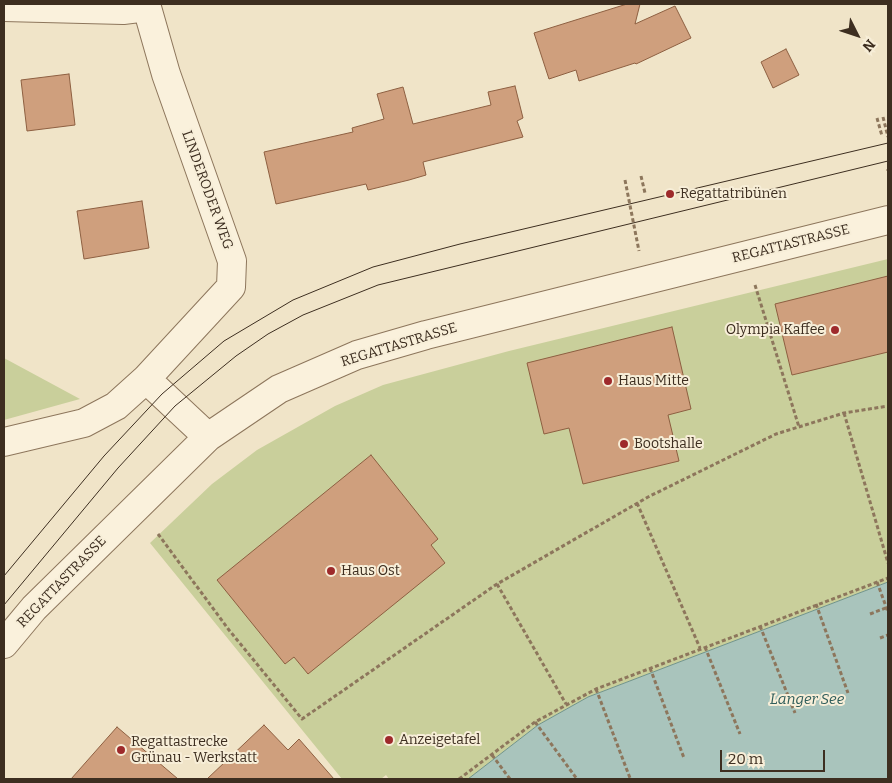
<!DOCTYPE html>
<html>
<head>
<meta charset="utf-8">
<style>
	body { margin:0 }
	#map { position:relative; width:892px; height:783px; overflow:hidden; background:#f0e4c8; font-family:Bitter,serif }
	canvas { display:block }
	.frame { position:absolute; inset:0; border:5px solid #3d2e20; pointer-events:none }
	.north { position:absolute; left:832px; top:10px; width:50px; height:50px; -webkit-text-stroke:4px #f7eed8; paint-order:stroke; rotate:131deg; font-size:14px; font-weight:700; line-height:20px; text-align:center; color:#3d2e20 }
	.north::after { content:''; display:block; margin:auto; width:18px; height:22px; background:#3d2e20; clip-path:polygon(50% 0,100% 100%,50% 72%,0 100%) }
	.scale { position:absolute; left:720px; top:750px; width:105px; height:22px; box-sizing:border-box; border:2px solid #3d2e20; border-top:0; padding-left:6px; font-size:15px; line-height:18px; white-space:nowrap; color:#3d2e20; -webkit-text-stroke:4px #f7eed8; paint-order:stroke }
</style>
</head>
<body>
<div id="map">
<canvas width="892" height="783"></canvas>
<div class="frame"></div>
<div class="north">N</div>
<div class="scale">20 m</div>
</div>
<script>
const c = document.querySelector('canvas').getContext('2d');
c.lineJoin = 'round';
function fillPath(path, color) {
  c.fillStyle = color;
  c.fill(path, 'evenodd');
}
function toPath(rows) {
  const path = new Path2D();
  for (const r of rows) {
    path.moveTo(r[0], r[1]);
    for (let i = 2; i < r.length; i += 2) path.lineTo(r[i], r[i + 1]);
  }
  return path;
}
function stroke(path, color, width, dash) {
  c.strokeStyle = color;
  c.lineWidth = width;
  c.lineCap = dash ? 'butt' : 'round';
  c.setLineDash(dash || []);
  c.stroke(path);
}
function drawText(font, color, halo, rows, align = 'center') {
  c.font = font + ' Bitter,serif';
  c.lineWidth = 4;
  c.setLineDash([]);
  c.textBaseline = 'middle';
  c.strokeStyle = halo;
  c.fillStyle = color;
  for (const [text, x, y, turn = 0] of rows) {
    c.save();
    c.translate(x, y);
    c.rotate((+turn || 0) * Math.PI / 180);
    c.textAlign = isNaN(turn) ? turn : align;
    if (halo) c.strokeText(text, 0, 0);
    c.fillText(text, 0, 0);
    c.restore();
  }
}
const green = toPath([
	[888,259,888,582,588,697,538,725,468,779,389,779,386,775,381,779,342,779,150,543,212,484,257,450,335,406,383,385,509,351],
	[4,358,80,399,4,420]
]);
const water = toPath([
	[888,582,888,779,468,779,538,725,588,697,888,582]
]);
const building = toPath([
	[627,4,640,4,635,24,675,6,691,38,636,64,635,63,579,81,576,70,549,79,534,33,627,4],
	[786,49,799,75,773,88,761,62,786,49],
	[69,74,75,125,27,131,21,80,69,74],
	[515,86,523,118,517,121,523,137,423,162,426,175,409,180,368,190,366,184,276,204,264,152,353,132,352,128,384,119,377,94,403,87,413,124,491,105,488,92,515,86],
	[142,201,149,248,84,259,77,211,142,201],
	[888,276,888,352,792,375,775,304,888,276],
	[672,327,691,409,668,415,679,461,583,484,569,428,544,434,527,363,672,327],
	[371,455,438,539,431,545,445,563,308,674,294,657,285,664,217,580,371,455],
	[264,725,288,750,299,739,334,779,207,779,264,725],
	[117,727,178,779,71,779,117,727]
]);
const path = toPath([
	[883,117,888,137],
	[877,118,882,136],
	[888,169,888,171],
	[641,176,645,193],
	[625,180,639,251],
	[755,285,799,427],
	[844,413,888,563],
	[637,503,700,648],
	[158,534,229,630,302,719,497,584,648,497,776,434,844,413,888,406],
	[877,582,888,612],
	[497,584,566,704],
	[816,604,848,693],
	[870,614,888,607],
	[760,626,795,713],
	[880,638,888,635],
	[705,647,740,734],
	[650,668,684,758],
	[596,689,630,778],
	[535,722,577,779],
	[492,755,510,779],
	[459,779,535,722,596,689,888,578]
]);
const minor = toPath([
	[4,7,123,10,147,7],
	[146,379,208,437],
	[4,442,84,423,116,406,146,379,231,287,232,261,166,74,146,4],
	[4,644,34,608,208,437,279,389,357,355,426,335,888,220]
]);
const tram = toPath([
	[4,576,104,456,162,394,224,341,293,300,373,267,460,244,888,143],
	[4,605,118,468,175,406,236,356,268,334,303,315,378,285,888,161]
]);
const markers = [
	[670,194,5,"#9e2a2b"],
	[835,330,5,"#9e2a2b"],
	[608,381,5,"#9e2a2b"],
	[624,444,5,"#9e2a2b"],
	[331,571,5,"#9e2a2b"],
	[389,740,5,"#9e2a2b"],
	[121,750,5,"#9e2a2b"]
];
const streetNames = [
	["LINDERODER WEG",207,190,70],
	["REGATTASTRASSE",791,244,-14],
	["REGATTASTRASSE",399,345,-17],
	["REGATTASTRASSE",62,582,-46]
];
const poiNames = [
	["Regattatribünen",680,194],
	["Olympia Kaffee",825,330,"right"],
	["Haus Mitte",618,381],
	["Bootshalle",634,444],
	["Haus Ost",341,571],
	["Anzeigetafel",399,740],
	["Regattastrecke",131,742],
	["Grünau - Werkstatt",131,758]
];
const waterNames = [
	["Langer See",807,700]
];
fillPath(green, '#c9cf9b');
fillPath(water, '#a9c4bc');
stroke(water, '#6f938a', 1);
fillPath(building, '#cf9f7d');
stroke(building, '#8d5f41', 1);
stroke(minor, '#8d765c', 30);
stroke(path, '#8d765c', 3, [4, 2.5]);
stroke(minor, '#faf1dc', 28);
stroke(tram, '#3d2e20', 1);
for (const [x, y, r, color] of markers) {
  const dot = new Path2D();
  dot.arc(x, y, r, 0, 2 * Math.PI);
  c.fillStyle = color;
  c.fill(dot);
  stroke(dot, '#f7eed8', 2);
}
drawText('14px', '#3d2e20', '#f7eed8', streetNames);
drawText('14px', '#3d2e20', '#f7eed8', poiNames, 'left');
drawText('italic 15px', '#2f5d5a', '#f7eed8', waterNames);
</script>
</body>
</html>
